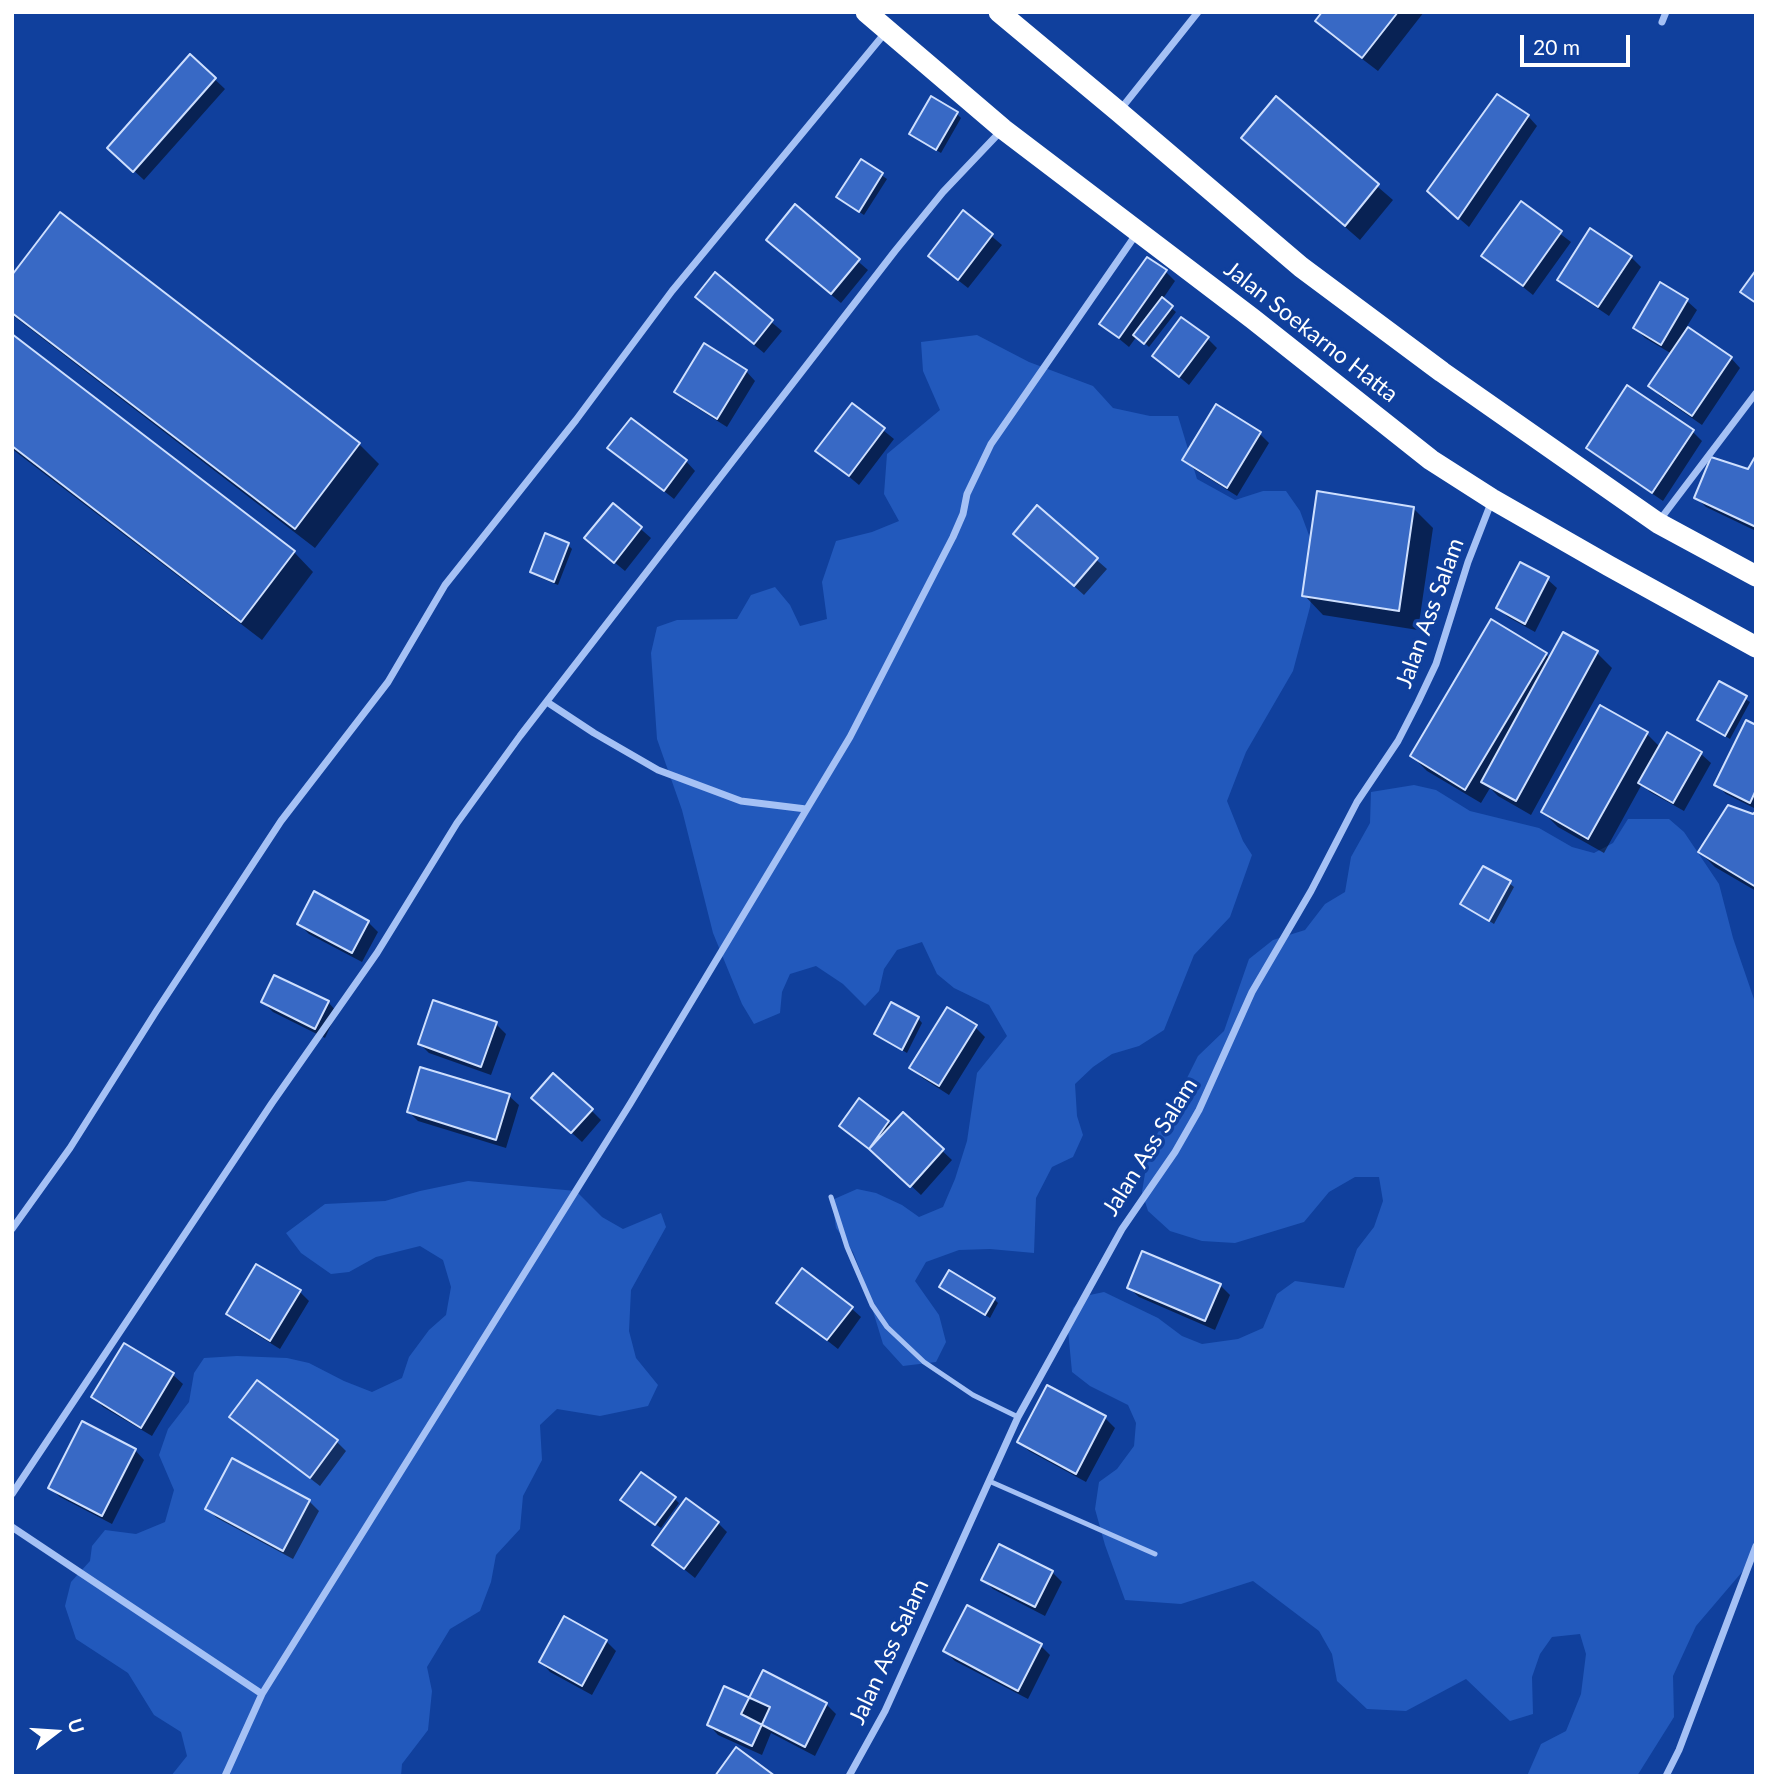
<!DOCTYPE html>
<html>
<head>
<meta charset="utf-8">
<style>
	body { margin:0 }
	#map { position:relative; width:1768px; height:1788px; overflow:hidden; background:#10409d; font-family:Lato,sans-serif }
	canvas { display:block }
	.frame { position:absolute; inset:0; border:14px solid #fff; pointer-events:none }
	.north { position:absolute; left:21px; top:1697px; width:70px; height:70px; -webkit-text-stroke:5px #10409d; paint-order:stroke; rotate:73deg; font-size:19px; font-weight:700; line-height:28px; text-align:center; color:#fff }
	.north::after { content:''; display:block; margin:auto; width:24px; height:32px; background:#fff; clip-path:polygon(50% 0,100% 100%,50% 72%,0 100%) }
	.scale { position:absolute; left:1520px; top:35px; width:110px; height:32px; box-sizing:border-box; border:4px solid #fff; border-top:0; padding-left:9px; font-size:21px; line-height:24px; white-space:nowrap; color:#fff; -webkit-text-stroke:5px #10409d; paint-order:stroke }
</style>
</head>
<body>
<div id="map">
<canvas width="1768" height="1788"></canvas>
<div class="frame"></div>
<div class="north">U</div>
<div class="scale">20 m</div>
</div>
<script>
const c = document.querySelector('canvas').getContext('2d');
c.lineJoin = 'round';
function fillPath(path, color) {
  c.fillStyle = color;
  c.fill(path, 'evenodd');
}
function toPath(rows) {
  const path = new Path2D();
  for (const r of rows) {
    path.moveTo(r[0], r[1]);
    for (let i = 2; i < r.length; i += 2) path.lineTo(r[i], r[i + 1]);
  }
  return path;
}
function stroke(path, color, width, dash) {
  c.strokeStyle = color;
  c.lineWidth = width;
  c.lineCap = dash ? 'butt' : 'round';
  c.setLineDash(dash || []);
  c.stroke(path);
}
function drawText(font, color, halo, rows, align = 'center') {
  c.font = font + ' Lato,sans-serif';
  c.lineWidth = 7;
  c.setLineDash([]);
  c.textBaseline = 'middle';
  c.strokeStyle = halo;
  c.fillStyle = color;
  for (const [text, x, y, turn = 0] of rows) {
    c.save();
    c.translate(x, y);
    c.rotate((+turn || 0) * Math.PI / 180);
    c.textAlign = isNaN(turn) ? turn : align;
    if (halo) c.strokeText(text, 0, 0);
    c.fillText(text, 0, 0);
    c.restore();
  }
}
const green = toPath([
	[977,335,1029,362,1093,386,1113,408,1150,416,1178,416,1197,479,1235,500,1263,491,1286,491,1300,511,1313,546,1313,581,1310,607,1293,671,1246,752,1227,801,1243,841,1252,855,1230,917,1194,955,1164,1030,1139,1046,1112,1054,1093,1067,1075,1084,1077,1116,1083,1135,1073,1157,1052,1167,1036,1198,1034,1253,990,1249,959,1250,926,1262,915,1281,939,1315,946,1342,936,1362,903,1366,883,1344,862,1275,853,1252,836,1228,832,1200,857,1189,876,1193,902,1205,919,1217,943,1207,955,1179,967,1141,977,1073,1007,1036,989,1005,954,988,937,974,922,942,897,950,884,969,879,991,865,1006,843,984,816,966,790,974,782,992,780,1013,754,1024,742,1004,713,933,682,810,657,739,651,653,657,627,677,620,737,619,751,595,775,587,790,605,800,626,827,619,822,582,836,541,872,532,899,521,884,494,887,454,940,410,923,371,921,342],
	[1414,785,1436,790,1470,811,1539,828,1572,847,1594,853,1613,843,1628,819,1669,819,1684,832,1719,884,1733,938,1756,1005,1756,1553,1748,1565,1696,1626,1673,1676,1674,1717,1637,1776,1527,1776,1541,1744,1566,1731,1581,1694,1586,1654,1580,1634,1552,1637,1540,1654,1532,1677,1533,1714,1510,1721,1466,1679,1406,1711,1367,1709,1337,1681,1332,1654,1319,1631,1253,1581,1181,1604,1125,1600,1105,1545,1095,1509,1099,1482,1117,1469,1134,1446,1136,1423,1128,1405,1090,1386,1072,1372,1068,1330,1073,1308,1085,1296,1104,1292,1158,1318,1182,1336,1202,1344,1238,1339,1263,1328,1277,1294,1295,1281,1344,1288,1357,1249,1374,1227,1383,1201,1379,1177,1355,1177,1329,1192,1304,1222,1235,1243,1202,1241,1170,1231,1148,1211,1142,1192,1149,1148,1171,1110,1198,1056,1224,1031,1249,959,1273,940,1305,930,1325,904,1345,892,1351,857,1370,823,1371,792],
	[468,1181,576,1191,602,1217,623,1229,661,1213,666,1227,631,1290,629,1331,636,1358,658,1385,648,1406,600,1416,557,1409,540,1425,542,1460,523,1496,520,1529,496,1555,491,1582,480,1611,450,1629,427,1667,432,1691,428,1730,402,1764,401,1776,171,1776,187,1756,181,1732,154,1715,128,1673,76,1639,65,1606,71,1582,90,1561,92,1546,105,1530,136,1534,165,1522,174,1490,159,1455,168,1429,189,1402,194,1373,204,1358,237,1356,287,1358,309,1363,344,1381,372,1392,402,1378,409,1357,429,1330,446,1315,451,1287,443,1260,420,1246,376,1257,349,1272,331,1274,301,1253,286,1233,325,1204,385,1201,420,1191]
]);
const shadow = toPath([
	[1324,12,1424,12,1378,71,1332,36,1317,21],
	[190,56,225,89,144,180,119,157],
	[1276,99,1393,200,1360,240,1243,138],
	[957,114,961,118,941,153,911,134],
	[1528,116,1537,126,1469,227,1439,201],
	[861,161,887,179,864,215,843,201],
	[1521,204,1571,242,1533,295,1484,256],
	[795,207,868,270,841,303,778,250],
	[964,213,1002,245,968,288,940,266],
	[1631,257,1641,267,1609,316,1569,289,1559,280],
	[1166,272,1175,281,1162,300,1176,312,1149,347,1137,336,1129,347,1101,324],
	[715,275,782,331,764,353,707,306],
	[12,278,359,444,379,464,315,548,16,318,12,315],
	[1687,301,1697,310,1686,328,1731,358,1740,368,1702,425,1660,396,1651,386,1672,354,1645,338,1635,328],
	[12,336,294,552,313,572,262,640,12,449],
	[1207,338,1217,348,1189,385,1154,356],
	[746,371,755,381,727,427,686,401,676,391],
	[852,405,894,439,859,485,818,451],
	[1692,431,1702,441,1663,501,1598,457,1588,447],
	[1259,433,1269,443,1237,496,1194,469,1184,459],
	[610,448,686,461,695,471,674,499],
	[1756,458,1756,531,1706,507,1696,497,1749,471],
	[613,505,651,538,625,571,596,547],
	[1037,508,1107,569,1084,595,1025,543],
	[1414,509,1433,528,1418,630,1323,615,1304,595],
	[568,545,572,549,558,585,536,576,532,572],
	[1547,579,1557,588,1535,632,1508,617,1498,608],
	[1597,653,1612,668,1531,815,1498,796,1490,788,1481,803,1427,771,1412,756,1546,654,1550,659],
	[1720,683,1750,702,1730,739,1699,720],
	[1601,708,1647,734,1660,747,1668,734,1701,754,1711,763,1684,811,1650,792,1642,784,1604,853,1558,827,1543,812],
	[1756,727,1756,809,1726,794,1716,784],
	[1756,813,1756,891,1715,867,1700,852],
	[1509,883,1514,887,1494,924,1463,904],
	[368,922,378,932,362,962,309,934,299,924],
	[263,1002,328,1002,337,1012,325,1038,273,1012],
	[918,1018,922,1023,907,1053,876,1034],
	[496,1024,506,1034,491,1075,429,1053,420,1044],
	[975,1027,985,1037,949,1095,921,1077,912,1067],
	[509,1096,519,1105,506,1148,418,1121,409,1112],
	[859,1100,892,1126,903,1114,952,1160,921,1195,876,1153,845,1130],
	[543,1107,591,1110,601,1120,582,1142],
	[1220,1285,1230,1295,1215,1330,1139,1297,1129,1288],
	[941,1287,994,1299,998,1303,990,1318],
	[300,1292,309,1301,280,1349,238,1323,228,1314],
	[779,1303,851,1308,861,1317,838,1349],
	[125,1345,173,1375,183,1384,152,1436,103,1407,93,1397],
	[1048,1387,1105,1418,1115,1428,1086,1482,1029,1451,1019,1442],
	[231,1417,337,1442,346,1451,320,1486],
	[135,1450,144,1460,112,1524,60,1497,50,1488],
	[674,1498,679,1503,661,1528,627,1504],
	[309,1501,319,1511,293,1559,217,1518,207,1509],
	[718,1523,727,1532,695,1578,654,1545],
	[1052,1572,1062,1582,1045,1616,993,1589,984,1580],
	[565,1618,606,1641,616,1651,592,1695,550,1672,541,1662],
	[1041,1646,1050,1655,1028,1699,955,1661,945,1651],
	[750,1700,826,1704,836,1714,815,1756,771,1733,762,1755,718,1735,709,1725]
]);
const building = toPath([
	[1322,12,1398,12,1362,58,1315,21,1322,12],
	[190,54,216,78,133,172,107,148,190,54],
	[1497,94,1529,115,1458,219,1427,191,1497,94],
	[931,96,958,112,936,150,909,134,931,96],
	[1276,96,1379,184,1345,226,1241,138,1276,96],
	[861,159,883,173,859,212,836,197,861,159],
	[1521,201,1562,231,1523,286,1481,256,1521,201],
	[795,204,860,259,831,294,766,240,795,204],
	[963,210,993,234,958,280,928,256,963,210],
	[60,212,360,443,295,529,12,313,12,275,60,212],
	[1590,228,1632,256,1598,307,1557,280,1590,228],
	[1147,257,1167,270,1119,338,1099,324,1147,257],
	[1756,270,1756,303,1740,292,1756,270],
	[715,272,773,320,754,344,695,297,715,272],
	[1660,282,1688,299,1661,345,1633,328,1660,282],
	[1162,297,1173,306,1144,344,1133,335,1162,297],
	[1181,317,1209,337,1179,377,1152,356,1181,317],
	[1688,327,1732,357,1692,416,1648,386,1688,327],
	[12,334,295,551,241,622,12,446,12,334],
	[704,343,747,370,717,419,674,392,704,343],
	[1627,385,1694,430,1652,493,1586,448,1627,385],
	[852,403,885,428,849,476,815,451,852,403],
	[1216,404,1261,432,1227,488,1182,460,1216,404],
	[631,418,687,460,664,491,607,448,631,418],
	[1756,455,1756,527,1694,498,1711,457,1748,469,1756,455],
	[1317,491,1414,507,1399,611,1302,596,1317,491],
	[613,503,642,527,614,563,584,538,613,503],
	[1037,505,1098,558,1074,586,1013,534,1037,505],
	[545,533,569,543,554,582,530,572,545,533],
	[1520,562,1549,577,1525,624,1496,608,1520,562],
	[1491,619,1547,653,1465,790,1410,756,1491,619],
	[1563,632,1598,651,1516,801,1481,782,1563,632],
	[1719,681,1747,696,1725,736,1697,720,1719,681],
	[1600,705,1648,732,1588,839,1541,812,1600,705],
	[1746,720,1756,725,1756,790,1750,803,1714,785,1746,720],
	[1667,732,1702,752,1673,803,1638,783,1667,732],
	[1728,805,1753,814,1756,811,1756,887,1698,852,1728,805],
	[1483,866,1511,881,1489,921,1460,904,1483,866],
	[314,891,369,921,352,953,297,924,314,891],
	[274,975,329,1001,315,1029,261,1002,274,975],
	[433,1000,497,1022,481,1067,418,1044,433,1000],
	[891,1002,919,1017,902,1050,874,1034,891,1002],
	[947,1007,977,1025,939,1086,909,1068,947,1007],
	[420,1067,510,1094,496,1140,407,1112,420,1067],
	[553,1073,593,1109,571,1133,531,1098,553,1073],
	[859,1098,889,1121,869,1149,839,1126,859,1098],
	[903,1112,944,1149,910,1187,869,1149,903,1112],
	[1142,1251,1221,1284,1205,1321,1127,1288,1142,1251],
	[256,1264,301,1290,270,1341,226,1314,256,1264],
	[802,1268,853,1307,827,1340,776,1303,802,1268],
	[949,1270,995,1298,985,1315,939,1287,949,1270],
	[124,1343,174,1373,141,1428,91,1397,124,1343],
	[257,1380,338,1440,310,1478,229,1417,257,1380],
	[1047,1385,1106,1416,1076,1474,1017,1442,1047,1385],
	[82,1421,136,1449,102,1516,48,1488,82,1421],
	[232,1458,310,1500,283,1551,205,1509,232,1458],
	[641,1472,676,1497,655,1525,620,1500,641,1472],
	[686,1498,719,1522,684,1569,652,1545,686,1498],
	[999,1544,1053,1571,1035,1607,981,1580,999,1544],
	[967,1605,1042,1644,1018,1691,943,1651,967,1605],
	[564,1616,607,1640,582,1686,539,1662,564,1616],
	[763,1670,827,1703,805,1747,741,1714,763,1670],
	[724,1686,770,1707,752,1746,707,1725,724,1686],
	[736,1747,775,1776,715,1776,736,1747]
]);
const lane = toPath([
	[831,1197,847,1247,872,1305,887,1327,924,1362,973,1395,1018,1417],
	[989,1481,1155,1554]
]);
const street = toPath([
	[1662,22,1666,12],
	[1120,110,1198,12],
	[1659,521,1756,393],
	[547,702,594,733,658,770,741,801,806,809],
	[12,1229,70,1148,157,1010,281,821,388,682,445,585,576,420,672,291,885,33],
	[12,1494,272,1103,377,953,457,823,520,736,895,251,943,192,1000,132],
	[12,1527,262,1694],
	[225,1776,262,1694,630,1104,850,737,953,537,963,514,967,494,991,444,1137,233],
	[849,1776,885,1711,1018,1417,1122,1229,1175,1152,1199,1110,1252,992,1311,891,1357,802,1398,741,1418,702,1436,664,1468,562,1491,503],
	[1666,1776,1679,1750,1756,1546]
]);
const highway = toPath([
	[866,12,1003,129,1253,319,1431,460,1492,499,1609,566,1756,647],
	[999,12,1119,112,1301,267,1442,372,1658,523,1756,576]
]);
const streetNames = [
	["Jalan Soekarno Hatta",1311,332,38],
	["Jalan Ass Salam",1430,613,-70],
	["Jalan Ass Salam",1150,1147,-58],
	["Jalan Ass Salam",889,1652,-65]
];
fillPath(green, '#2259bc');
fillPath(shadow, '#0007');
fillPath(building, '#3869c5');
stroke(building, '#cedffe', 2);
stroke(lane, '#a5c1f5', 5);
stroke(street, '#a5c1f5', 7);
stroke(highway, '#fff', 21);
drawText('23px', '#fff', '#10409d', streetNames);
</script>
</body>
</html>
